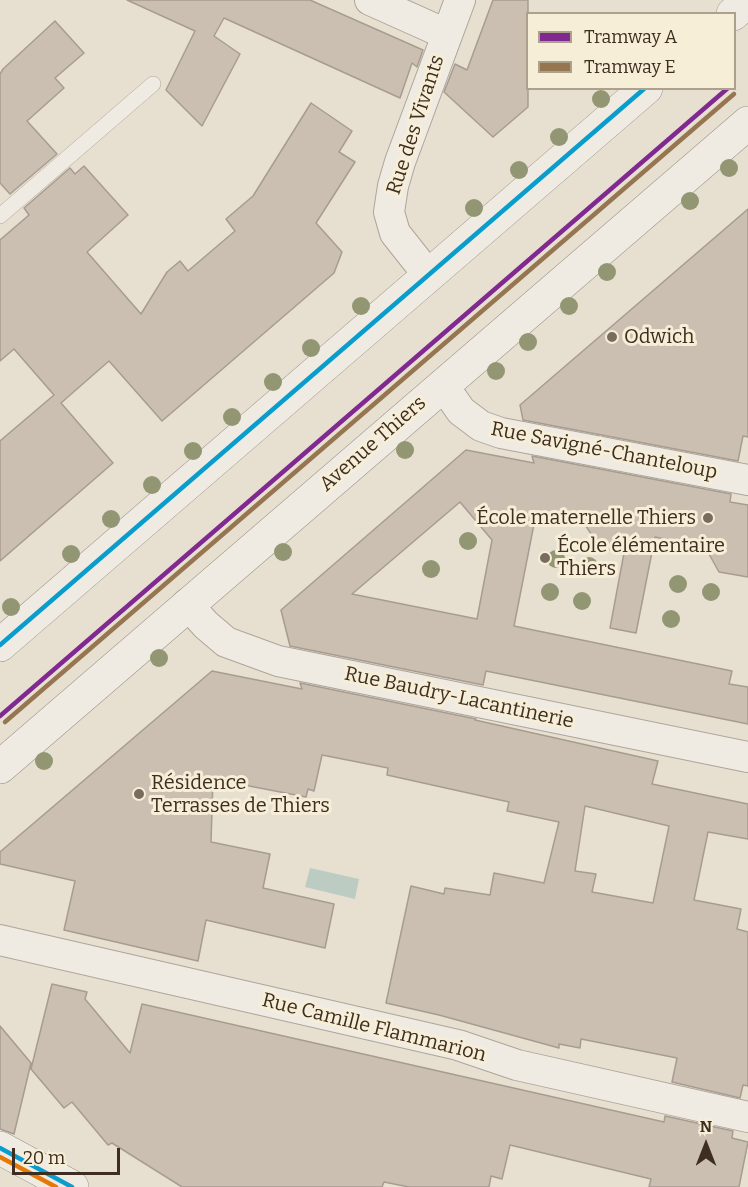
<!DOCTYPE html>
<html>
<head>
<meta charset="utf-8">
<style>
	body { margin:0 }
	#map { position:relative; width:748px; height:1187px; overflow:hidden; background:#e7e0d1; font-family:Bitter,serif }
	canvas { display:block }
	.legend { position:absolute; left:526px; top:12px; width:210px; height:78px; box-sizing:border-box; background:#f7eed8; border:2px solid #ada18e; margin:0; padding:8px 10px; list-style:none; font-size:18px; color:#3d2e20 }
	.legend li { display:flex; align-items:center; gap:12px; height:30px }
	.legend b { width:30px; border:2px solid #ada18e }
	.north { position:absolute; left:676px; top:1115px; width:60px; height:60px; -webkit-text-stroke:4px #f7eed8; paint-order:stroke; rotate:0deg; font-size:16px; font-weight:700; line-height:24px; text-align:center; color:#3d2e20 }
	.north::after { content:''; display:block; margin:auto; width:21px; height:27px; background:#3d2e20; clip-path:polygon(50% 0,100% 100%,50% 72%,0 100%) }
	.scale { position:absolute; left:12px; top:1148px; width:108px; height:27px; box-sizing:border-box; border:3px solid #3d2e20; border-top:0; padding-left:8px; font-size:18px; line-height:21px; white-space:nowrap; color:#3d2e20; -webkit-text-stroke:4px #f7eed8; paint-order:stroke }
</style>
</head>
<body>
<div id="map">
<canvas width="748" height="1187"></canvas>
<ul class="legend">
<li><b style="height:8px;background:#802990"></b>Tramway A</li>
<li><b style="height:8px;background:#967651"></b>Tramway E</li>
</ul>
<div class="north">N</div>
<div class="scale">20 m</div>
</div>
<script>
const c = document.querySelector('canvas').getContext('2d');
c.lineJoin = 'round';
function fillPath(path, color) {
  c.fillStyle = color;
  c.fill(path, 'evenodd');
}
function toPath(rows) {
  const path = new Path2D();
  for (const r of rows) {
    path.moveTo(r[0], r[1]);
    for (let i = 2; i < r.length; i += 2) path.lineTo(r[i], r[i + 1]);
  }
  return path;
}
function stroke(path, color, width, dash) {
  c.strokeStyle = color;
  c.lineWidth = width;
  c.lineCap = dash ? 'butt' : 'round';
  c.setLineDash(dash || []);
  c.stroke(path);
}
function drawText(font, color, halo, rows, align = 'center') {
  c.font = font + ' Bitter,serif';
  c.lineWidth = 6;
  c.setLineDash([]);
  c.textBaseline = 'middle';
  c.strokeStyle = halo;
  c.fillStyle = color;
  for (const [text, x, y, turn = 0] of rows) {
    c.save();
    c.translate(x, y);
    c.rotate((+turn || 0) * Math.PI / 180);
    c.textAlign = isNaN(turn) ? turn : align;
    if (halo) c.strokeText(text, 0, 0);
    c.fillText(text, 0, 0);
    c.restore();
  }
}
const water = toPath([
	[310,868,359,879,355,899,305,887]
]);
const building = toPath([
	[127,0,310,0,423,50,417,67,412,63,400,98,224,18,214,36,240,54,202,126,166,90,195,31,127,0],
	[493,0,528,0,528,107,493,137,444,92,455,64,467,70,493,0],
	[55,21,84,53,55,78,64,88,27,121,57,154,10,194,0,183,0,74,3,69,55,21],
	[311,103,352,131,339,152,355,162,316,223,342,252,334,273,162,421,109,361,61,403,113,463,0,561,0,441,54,395,14,349,0,361,0,240,29,215,24,208,70,168,75,174,84,166,128,215,87,252,141,314,167,272,180,261,188,271,235,231,226,219,253,196,311,103],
	[748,209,748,437,743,436,738,461,523,420,520,405,748,209],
	[466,450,534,463,532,456,731,494,730,502,748,505,748,577,719,572,705,547,655,537,636,633,610,628,624,553,600,548,584,523,536,514,514,626,732,671,729,684,748,687,748,724,486,671,483,685,290,646,281,610,466,450],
	[460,502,492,540,477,619,352,594,460,502],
	[212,671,302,689,300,683,476,719,475,720,658,761,652,784,748,804,748,839,708,832,694,900,741,909,737,929,748,932,748,1086,743,1085,740,1098,672,1082,677,1058,581,1039,580,1048,559,1044,559,1048,439,1015,386,1003,411,886,444,894,445,888,490,895,494,873,544,883,559,822,507,811,509,802,387,775,388,768,322,755,314,791,308,789,306,797,213,779,211,842,270,854,263,888,334,904,325,948,206,920,198,961,64,930,75,881,0,864,0,852,212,671],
	[585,806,669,826,653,903,592,892,596,874,575,871,585,806],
	[52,984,87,992,85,999,130,1053,142,1004,664,1122,665,1116,733,1131,732,1138,748,1142,739,1187,649,1187,651,1179,510,1145,502,1179,491,1176,489,1187,409,1187,384,1182,382,1187,182,1187,112,1143,108,1145,72,1102,64,1108,31,1069,52,984],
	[0,1026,31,1063,14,1134,0,1129,0,1026]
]);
const lane = toPath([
	[0,216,153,84]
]);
const street = toPath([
	[370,0,446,34],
	[429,276,395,233,389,212,393,186,400,162,460,0],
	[443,385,461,411,481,426,501,433,748,480],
	[187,604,206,625,226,642,278,661,748,757],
	[0,940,458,1045,517,1065,748,1117]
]);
const secondary = toPath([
	[733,14,748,1],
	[0,645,646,88],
	[0,767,748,123],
	[0,1148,72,1187]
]);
const bus1 = toPath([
	[0,645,645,88],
	[0,1148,72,1187]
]);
const bus2 = toPath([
	[0,1157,56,1187]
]);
const tram1 = toPath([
	[0,716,728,88]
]);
const tram2 = toPath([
	[5,722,734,94]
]);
const trees = [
	[601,99],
	[559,137],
	[729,168],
	[519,170],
	[690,201],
	[474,208],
	[607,272],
	[361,306],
	[569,306],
	[528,342],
	[311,348],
	[496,371],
	[273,382],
	[232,417],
	[405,450],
	[193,451],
	[152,485],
	[111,519],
	[468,541],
	[283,552],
	[71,554],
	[556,559],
	[589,566],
	[431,569],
	[678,584],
	[550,592],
	[711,592],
	[582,601],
	[11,607],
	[671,619],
	[159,658],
	[44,761]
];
const markers = [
	[612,337,6,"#786c5e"],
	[708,518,6,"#786c5e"],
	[545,558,6,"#786c5e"],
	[139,794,6,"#786c5e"]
];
const streetNames = [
	["Rue des Vivants",416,125,-72],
	["Avenue Thiers",373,444,-41],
	["Rue Savigné-Chanteloup",604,451,11],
	["Rue Baudry-Lacantinerie",459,698,12],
	["Rue Camille Flammarion",374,1028,14]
];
const poiNames = [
	["Odwich",624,337],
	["École maternelle Thiers",696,518,"right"],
	["École élémentaire",557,546],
	["Thiers",557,569],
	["Résidence",151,783],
	["Terrasses de Thiers",151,806]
];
fillPath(water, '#bcccc2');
fillPath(building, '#cbbfb2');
stroke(building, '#a89c90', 1.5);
stroke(lane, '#ada599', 16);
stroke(street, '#ada599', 32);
stroke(secondary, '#9c958a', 34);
stroke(lane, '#efebe3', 15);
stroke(street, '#efebe3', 30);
stroke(secondary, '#efebe3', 33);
stroke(bus1, '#099dcd', 4.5);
stroke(bus2, '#e57902', 4.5);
stroke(tram1, '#802990', 4.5);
stroke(tram2, '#967651', 4.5);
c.fillStyle = '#929673';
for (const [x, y] of trees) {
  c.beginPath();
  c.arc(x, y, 9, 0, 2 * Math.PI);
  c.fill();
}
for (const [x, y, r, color] of markers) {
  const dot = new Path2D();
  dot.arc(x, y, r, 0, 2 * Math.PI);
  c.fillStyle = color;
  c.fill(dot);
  stroke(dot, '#f7eed8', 2);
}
drawText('20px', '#3d2e20', '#f7eed8', streetNames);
drawText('20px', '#3d2e20', '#f7eed8', poiNames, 'left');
</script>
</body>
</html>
